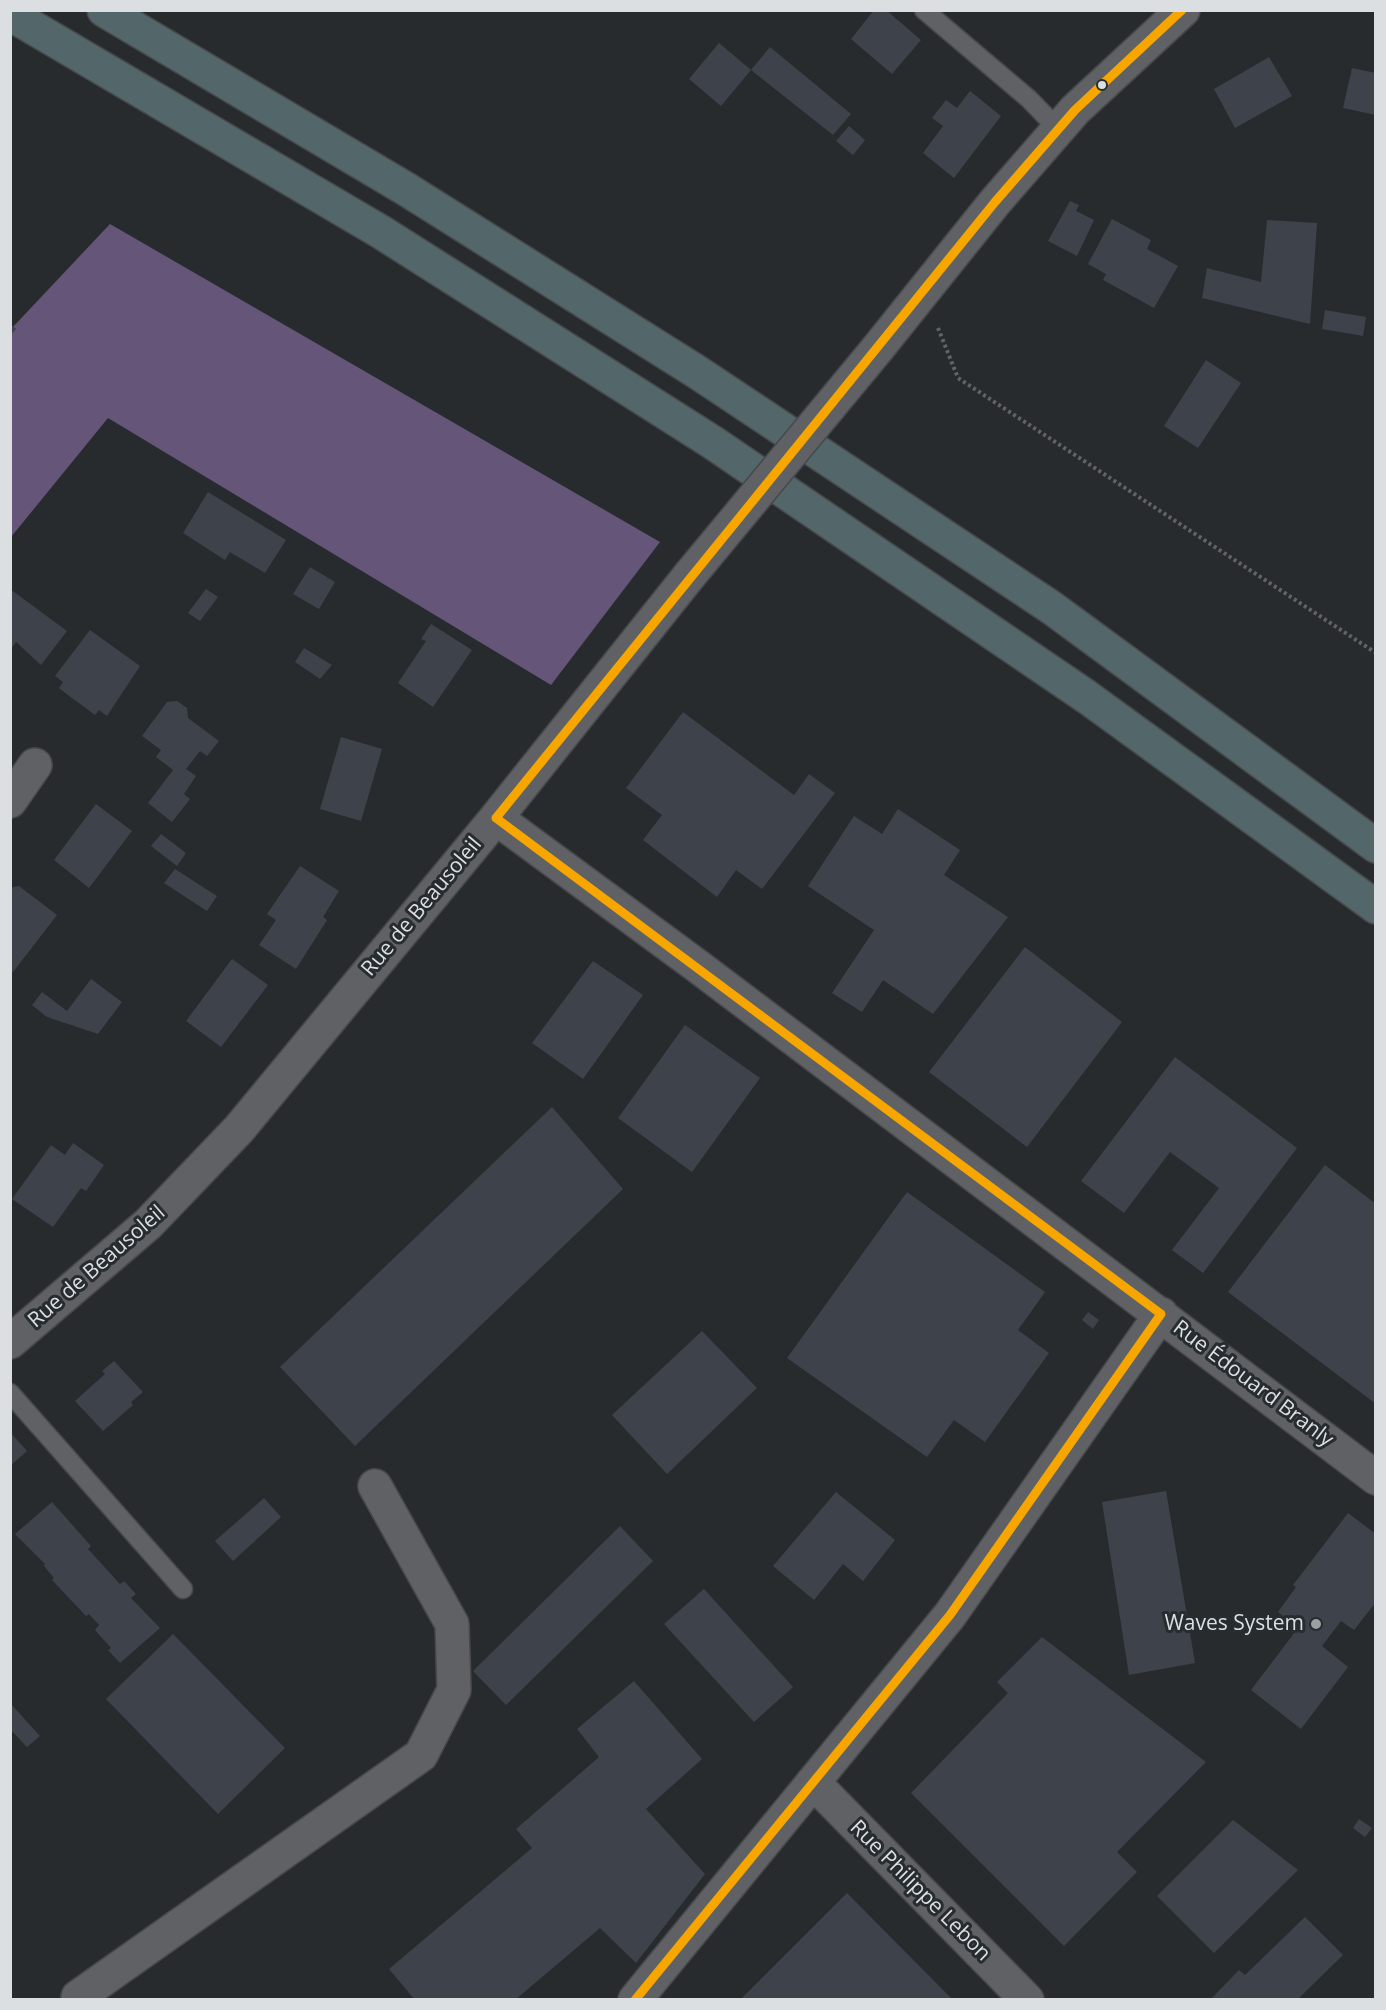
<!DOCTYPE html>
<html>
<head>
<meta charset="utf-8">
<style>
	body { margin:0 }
	#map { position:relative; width:1386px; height:2010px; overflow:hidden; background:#282b2e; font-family:"Open Sans",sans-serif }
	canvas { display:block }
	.frame { position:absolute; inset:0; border:12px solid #dbdfe2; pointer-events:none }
</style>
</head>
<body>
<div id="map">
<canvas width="1386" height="2010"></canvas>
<div class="frame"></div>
</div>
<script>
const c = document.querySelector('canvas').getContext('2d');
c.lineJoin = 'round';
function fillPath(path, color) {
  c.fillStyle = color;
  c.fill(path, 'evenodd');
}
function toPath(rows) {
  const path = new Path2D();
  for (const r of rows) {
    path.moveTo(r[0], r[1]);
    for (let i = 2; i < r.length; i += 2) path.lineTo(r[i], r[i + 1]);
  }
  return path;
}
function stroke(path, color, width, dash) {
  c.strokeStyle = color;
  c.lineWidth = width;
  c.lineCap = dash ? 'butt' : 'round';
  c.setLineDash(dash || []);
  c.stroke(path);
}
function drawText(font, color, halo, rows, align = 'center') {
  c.font = font + ' "Open Sans",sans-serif';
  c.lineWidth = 6;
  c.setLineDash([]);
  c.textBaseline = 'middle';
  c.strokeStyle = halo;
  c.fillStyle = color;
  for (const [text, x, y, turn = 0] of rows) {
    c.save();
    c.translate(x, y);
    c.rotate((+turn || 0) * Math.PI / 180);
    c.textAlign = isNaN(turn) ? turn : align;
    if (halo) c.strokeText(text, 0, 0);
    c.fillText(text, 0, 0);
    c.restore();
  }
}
const forest = toPath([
	[110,224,660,542,551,685,108,418,11,537,11,329]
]);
const building = toPath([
	[874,10,886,10,921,40,892,74,851,39],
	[719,43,751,70,770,47,851,114,833,135,751,70,721,106,689,79],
	[1269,57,1292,96,1235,128,1214,89],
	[1352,68,1376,73,1376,115,1343,108],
	[970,91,1001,116,954,178,923,153,943,126,932,118,946,100,957,108],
	[849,126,865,140,853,155,836,141],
	[1070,201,1079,205,1076,211,1094,220,1077,256,1048,241],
	[1112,219,1151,240,1147,249,1178,266,1154,308,1103,280,1106,274,1088,264],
	[1267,220,1317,223,1310,324,1202,298,1207,268,1261,282],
	[1325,310,1366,317,1363,336,1322,329],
	[10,323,16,329,10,336],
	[1206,360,1241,383,1198,448,1164,426],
	[208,492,286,540,265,573,230,552,225,560,183,533],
	[310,567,335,582,319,609,293,594],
	[10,589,67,631,41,665,16,642,10,650],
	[206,589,218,597,200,621,188,613],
	[431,624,472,650,433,707,398,683,426,641,421,639],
	[90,630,140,666,107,716,99,710,95,715,64,692,59,688,63,682,55,676],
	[304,648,332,665,320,679,295,662],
	[177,701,187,708,188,718,219,741,207,756,200,751,186,769,196,776,184,794,190,799,172,822,148,803,173,770,156,757,161,750,142,736,167,702],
	[683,712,794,795,809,774,835,793,762,889,736,870,717,897,643,840,662,815,626,788],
	[341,737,382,749,361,821,320,809],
	[96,804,132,831,89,888,54,860],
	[898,809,960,850,944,875,1008,917,933,1014,883,980,862,1012,832,993,874,930,808,886,854,816,882,834],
	[161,834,186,853,177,866,151,846],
	[300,866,339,891,323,917,327,920,296,969,259,945,276,920,267,914],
	[175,869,217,896,207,911,164,883],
	[19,886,57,915,13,972,10,970,10,888],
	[1025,947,1122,1022,1027,1147,929,1072],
	[232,959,268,985,221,1047,186,1021],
	[593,961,643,995,583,1079,532,1043],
	[91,979,122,1002,98,1034,47,1017,32,1005,42,992,67,1011],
	[685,1025,760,1078,692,1172,618,1118],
	[1175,1057,1297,1148,1203,1273,1172,1250,1219,1188,1170,1152,1124,1213,1081,1181],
	[552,1107,623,1189,355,1446,280,1367],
	[73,1143,104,1165,86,1191,81,1188,53,1227,12,1199,51,1145,65,1155],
	[1325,1165,1376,1204,1376,1404,1228,1292],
	[907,1192,1045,1292,1018,1330,1049,1353,985,1442,954,1420,927,1457,787,1358],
	[1088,1312,1099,1320,1093,1329,1082,1320],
	[702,1331,757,1388,667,1474,612,1415],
	[114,1361,143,1392,131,1402,133,1405,103,1431,75,1401,105,1374,102,1371],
	[10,1432,27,1451,10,1466],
	[1166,1491,1195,1663,1129,1675,1102,1502],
	[836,1492,895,1540,863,1581,843,1564,814,1600,773,1566],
	[264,1498,281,1517,233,1561,215,1541],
	[52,1502,91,1546,88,1549,120,1584,124,1581,136,1594,131,1598,160,1628,120,1663,108,1650,111,1648,95,1630,99,1625,89,1614,86,1616,52,1580,54,1578,44,1566,45,1564,15,1534],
	[1348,1513,1376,1534,1376,1602,1354,1630,1341,1621,1322,1646,1348,1667,1301,1729,1251,1690,1298,1628,1278,1612,1296,1587,1293,1585],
	[620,1526,653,1561,506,1705,473,1671],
	[704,1589,793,1687,754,1722,664,1624],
	[173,1634,285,1748,218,1814,106,1699],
	[1042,1637,1206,1762,1117,1852,1137,1872,1064,1946,911,1793,1008,1693,997,1682],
	[634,1681,702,1759,646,1809,705,1874,636,1963,600,1928,515,2000,415,2000,389,1969,532,1848,516,1829,599,1757,577,1729],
	[10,1703,40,1736,27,1747,10,1729],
	[1359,1819,1372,1828,1365,1837,1353,1828],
	[1233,1820,1298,1870,1214,1953,1157,1896],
	[847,1893,953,2000,740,2000],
	[1305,1917,1343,1955,1297,2000,1210,2000,1239,1970,1245,1975]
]);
const path = toPath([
	[938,328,958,378,1376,653]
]);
const service = toPath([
	[924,10,1029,99,1058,129],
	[10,1393,183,1589]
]);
const minor = toPath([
	[878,348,995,202,1075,110,1183,10],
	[10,801,35,765],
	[496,818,696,965,1376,1478],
	[10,1342,148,1224,239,1129,496,818,689,576],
	[813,1782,1027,2000],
	[78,1997,421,1755,454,1690,452,1624,375,1486],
	[635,2000,950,1615,1161,1314]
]);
const motorway = toPath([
	[104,10,406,189,697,372,1052,608,1376,846],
	[10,14,381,232,712,442,1087,697,1376,907]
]);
const minorBridge = toPath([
	[689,576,878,348]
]);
const bus1 = toPath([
	[496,818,995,202,1075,110,1182,10],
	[496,818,1161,1314],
	[635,2000,950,1615,1161,1314]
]);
const markers = [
	[1102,85,5,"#dbdfe2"],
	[1316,1624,6,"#9ca0a3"]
];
const streetNames = [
	["Rue de Beausoleil",422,907,-50],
	["Rue de Beausoleil",97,1267,-41],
	["Rue Édouard Branly",1253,1384,37],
	["Rue Philippe Lebon",920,1891,45]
];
const poiNames = [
	["Waves System",1304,1624]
];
fillPath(forest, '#655578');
fillPath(building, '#3e424b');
stroke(service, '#46484b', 21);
stroke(minor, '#46484b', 36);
stroke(motorway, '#46484b', 36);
stroke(path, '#616365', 4, [3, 3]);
stroke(service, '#5f6164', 18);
stroke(minor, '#5f6164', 33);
stroke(motorway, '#536669', 33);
stroke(minorBridge, '#46484b', 36, []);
stroke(minorBridge, '#5f6164', 33);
stroke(bus1, '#f7a600', 9);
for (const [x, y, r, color] of markers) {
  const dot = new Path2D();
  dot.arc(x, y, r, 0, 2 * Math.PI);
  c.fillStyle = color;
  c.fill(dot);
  stroke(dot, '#262c30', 2);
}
drawText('21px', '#dbdfe2', '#262c30', streetNames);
drawText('21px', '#dbdfe2', '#262c30', poiNames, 'right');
</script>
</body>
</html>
